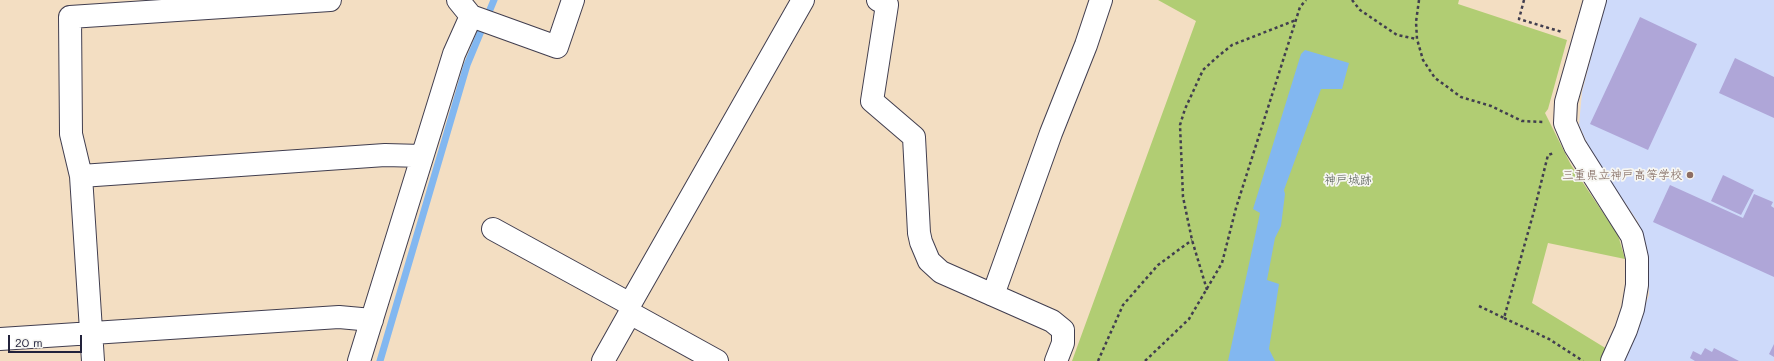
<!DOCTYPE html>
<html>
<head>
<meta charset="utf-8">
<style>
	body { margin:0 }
	#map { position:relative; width:1774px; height:361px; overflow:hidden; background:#f3dec2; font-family:Mali,sans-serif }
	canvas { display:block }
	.scale { position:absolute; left:8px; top:335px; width:74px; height:18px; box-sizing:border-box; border:2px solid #22223b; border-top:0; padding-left:5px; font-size:12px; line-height:14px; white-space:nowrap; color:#22223b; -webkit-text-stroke:3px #f6f6f2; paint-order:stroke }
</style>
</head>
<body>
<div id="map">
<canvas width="1774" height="361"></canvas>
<div class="scale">20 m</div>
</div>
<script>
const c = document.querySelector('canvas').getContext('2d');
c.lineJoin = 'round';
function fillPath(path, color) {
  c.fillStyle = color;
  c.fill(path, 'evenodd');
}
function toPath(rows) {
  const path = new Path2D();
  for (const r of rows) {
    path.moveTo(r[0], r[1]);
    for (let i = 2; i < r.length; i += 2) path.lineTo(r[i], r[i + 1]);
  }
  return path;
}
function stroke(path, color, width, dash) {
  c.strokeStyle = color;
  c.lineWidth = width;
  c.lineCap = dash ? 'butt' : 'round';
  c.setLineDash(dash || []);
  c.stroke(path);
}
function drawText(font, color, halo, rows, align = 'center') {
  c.font = font + ' Mali,"Klee One",sans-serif';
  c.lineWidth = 3.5;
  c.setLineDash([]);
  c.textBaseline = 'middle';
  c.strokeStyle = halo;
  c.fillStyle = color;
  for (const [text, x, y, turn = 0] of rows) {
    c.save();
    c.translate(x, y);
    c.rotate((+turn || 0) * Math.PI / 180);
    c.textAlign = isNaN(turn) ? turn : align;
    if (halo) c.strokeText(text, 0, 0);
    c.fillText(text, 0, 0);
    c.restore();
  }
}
const built = toPath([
	[1606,0,1774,0,1774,361,1624,361,1649,295,1647,248,1638,222,1592,154,1579,125,1582,92]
]);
const green = toPath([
	[1158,0,1459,0,1458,4,1567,40,1548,109,1545,113,1571,165,1618,235,1625,259,1548,243,1532,303,1607,349,1602,361,1072,361,1196,21]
]);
const water = toPath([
	[1305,50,1349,63,1342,89,1321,89,1284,190,1285,194,1281,226,1275,238,1267,280,1279,284,1269,349,1275,361,1228,361,1260,213,1253,209,1301,54]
]);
const stream = toPath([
	[380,361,467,65,494,0]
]);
const building = toPath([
	[1640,17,1697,44,1648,150,1590,124],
	[1735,58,1774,77,1774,118,1719,93],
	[1723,175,1754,190,1741,215,1711,201],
	[1670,185,1743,218,1754,194,1773,202,1771,206,1774,208,1774,277,1653,222],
	[1774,344,1774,357,1769,354],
	[1705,348,1712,352,1714,348,1739,361,1695,361,1690,358,1693,351,1701,355]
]);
const path = toPath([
	[1352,0,1360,10,1397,35,1417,39],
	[1419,0,1416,22,1417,39,1423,60,1435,78,1461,97,1491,106,1522,121,1543,122],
	[1524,0,1519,19,1562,32],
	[1207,290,1192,240,1183,197,1180,125,1185,109,1203,70,1216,58,1232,45,1296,20],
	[1479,306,1504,318,1534,211,1548,155,1554,153],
	[1504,318,1549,339,1583,361],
	[1098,361,1123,305,1158,265,1192,240],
	[1145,361,1189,319,1222,263,1236,208,1300,7,1306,0]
]);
const minor = toPath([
	[878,0,887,5,872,101,914,137,919,233,921,242,929,261,941,272,1052,321,1063,330,1063,343,1056,361],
	[1595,0,1566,102,1565,123,1575,146,1632,236,1637,258,1637,285,1633,309,1626,330,1612,361],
	[471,16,557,47,573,0],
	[81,176,385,155,422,156],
	[493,229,630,304],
	[993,295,1051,133,1086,45,1101,0],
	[630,313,717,361],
	[0,339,339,317,372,320],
	[93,361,81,176,71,134,70,17,330,0],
	[359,361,454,54,471,16,458,0],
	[603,361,630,313,630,304,803,0]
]);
const markers = [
	[1690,175,4,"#8d6e63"]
];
const educationNames = [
	["三重県立神戸高等学校",1682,175]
];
const parkNames = [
	["神戸城跡",1348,180]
];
fillPath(built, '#cedafa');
fillPath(green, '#b1cd73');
fillPath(water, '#82b7f0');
stroke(stream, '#82b7f0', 7);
fillPath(building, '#afa6d8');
stroke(minor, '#413e4f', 24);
stroke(path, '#413e4f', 2.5, [3, 3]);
stroke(minor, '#fff', 22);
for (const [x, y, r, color] of markers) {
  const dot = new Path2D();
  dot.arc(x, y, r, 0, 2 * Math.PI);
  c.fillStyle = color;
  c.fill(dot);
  stroke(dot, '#f6f6f2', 1.5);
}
drawText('12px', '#785e54', '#f6f6f2', educationNames, 'right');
drawText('12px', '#4d554c', '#f6f6f2', parkNames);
</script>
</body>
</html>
